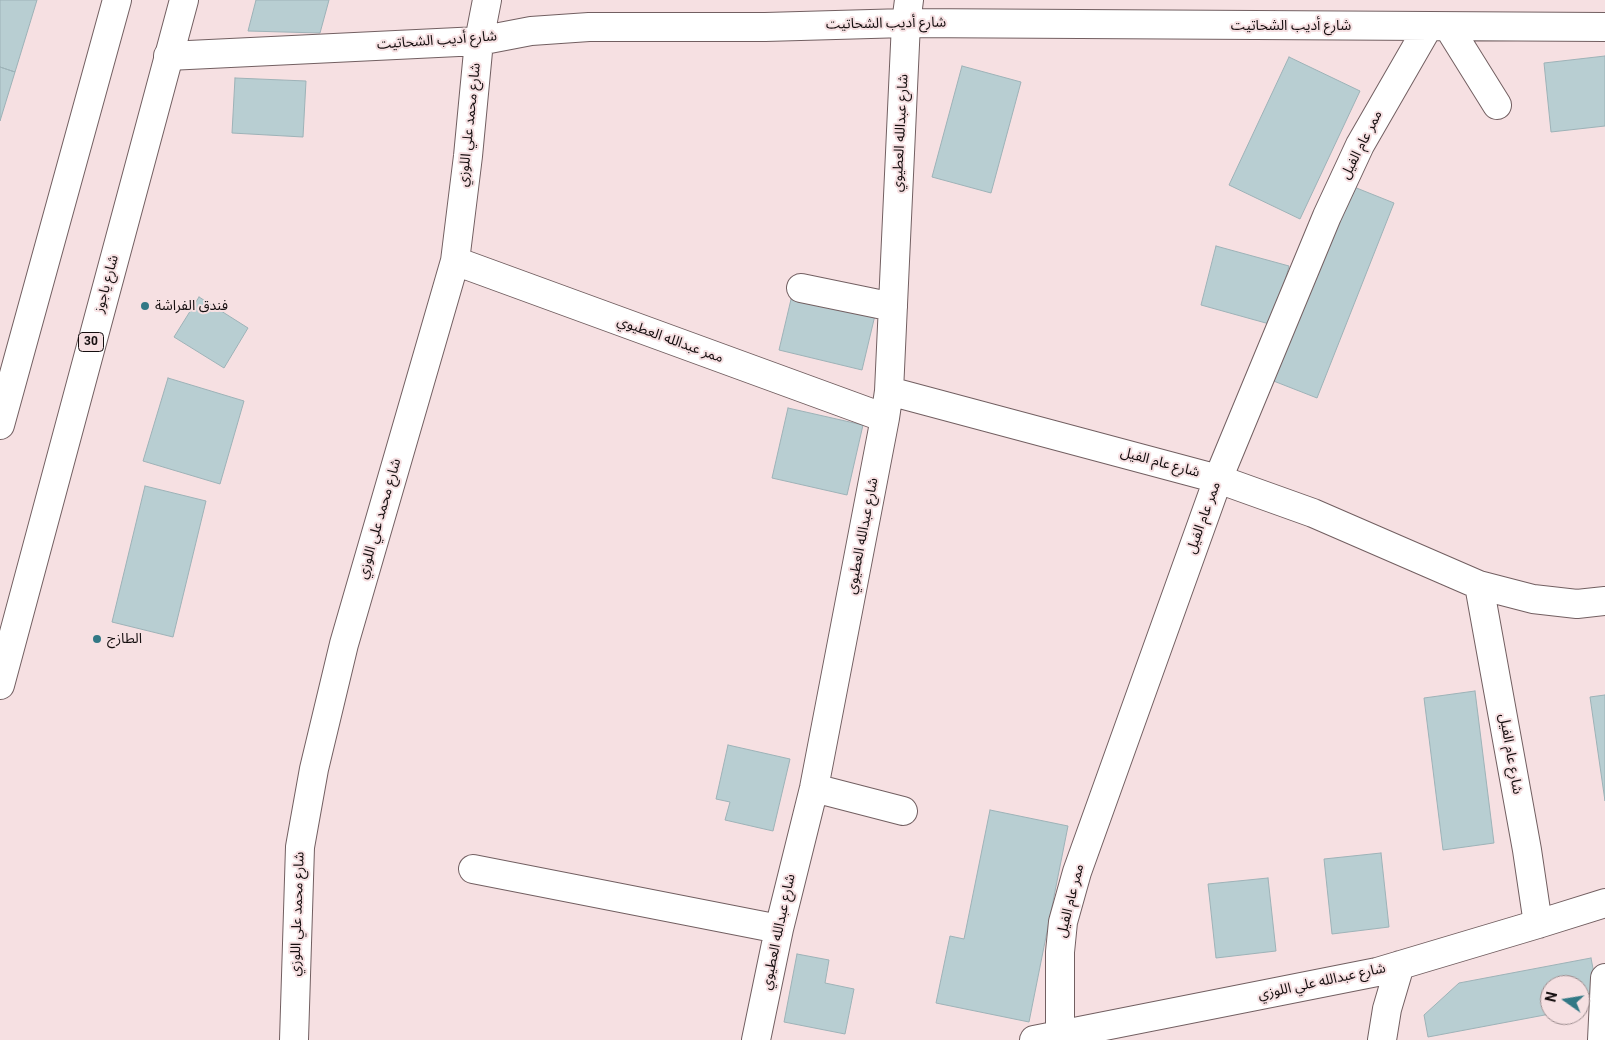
<!DOCTYPE html>
<html>
<head>
<meta charset="utf-8">
<style>
	body { margin:0 }
	#map { position:relative; width:1605px; height:1040px; overflow:hidden; background:#f6e0e2; font-family:Roboto,sans-serif }
	canvas { display:block }
	.north { position:absolute; left:1540px; top:975px; width:50px; height:50px; box-sizing:border-box; background:#f6e0e2; border:1px solid #9c8c8e; border-radius:50%; rotate:283deg; font-size:14px; font-weight:700; line-height:20px; text-align:center; color:#150e0f }
	.north::after { content:''; display:block; margin:auto; width:18px; height:22px; background:#327885; clip-path:polygon(50% 0,100% 100%,50% 72%,0 100%) }
</style>
</head>
<body>
<div id="map">
<canvas width="1605" height="1040"></canvas>
<div class="north">N</div>
</div>
<script>
const c = document.querySelector('canvas').getContext('2d');
c.lineJoin = 'round';
function fillPath(path, color) {
  c.fillStyle = color;
  c.fill(path, 'evenodd');
}
function toPath(rows) {
  const path = new Path2D();
  for (const r of rows) {
    path.moveTo(r[0], r[1]);
    for (let i = 2; i < r.length; i += 2) path.lineTo(r[i], r[i + 1]);
  }
  return path;
}
function stroke(path, color, width, dash) {
  c.strokeStyle = color;
  c.lineWidth = width;
  c.lineCap = dash ? 'butt' : 'round';
  c.setLineDash(dash || []);
  c.stroke(path);
}
function drawText(font, color, halo, rows, align = 'center') {
  c.font = font + ' Roboto,"Noto Sans Arabic",sans-serif';
  c.lineWidth = 4;
  c.setLineDash([]);
  c.textBaseline = 'middle';
  c.strokeStyle = halo;
  c.fillStyle = color;
  for (const [text, x, y, turn = 0] of rows) {
    c.save();
    c.translate(x, y);
    c.rotate((+turn || 0) * Math.PI / 180);
    c.textAlign = isNaN(turn) ? turn : align;
    if (halo) c.strokeText(text, 0, 0);
    c.fillText(text, 0, 0);
    c.restore();
  }
}
const building = toPath([
	[0,0,37,0,15,72,0,67,0,0],
	[256,0,329,0,320,33,248,31,256,0],
	[1605,56,1605,126,1551,132,1544,63,1605,56],
	[1289,57,1360,91,1300,219,1229,185,1289,57],
	[962,66,1021,82,991,193,932,177,962,66],
	[0,67,15,72,0,121,0,67],
	[235,78,306,81,303,137,232,133,235,78],
	[1349,185,1394,203,1317,398,1271,380,1349,185],
	[1216,246,1289,266,1273,325,1201,305,1216,246],
	[793,291,876,311,862,370,779,350,793,291],
	[199,297,248,328,224,368,174,337,199,297],
	[168,378,244,401,220,484,143,461,168,378],
	[788,408,863,425,847,495,772,478,788,408],
	[145,486,206,501,173,637,112,622,145,486],
	[1475,691,1494,843,1443,850,1424,698,1475,691],
	[1605,695,1605,801,1590,697,1605,695],
	[728,745,790,759,773,831,725,820,730,802,716,799,728,745],
	[990,810,1068,826,1029,1022,936,1003,950,936,964,939,990,810],
	[1381,853,1389,927,1332,934,1324,859,1381,853],
	[1268,878,1276,951,1216,958,1208,884,1268,878],
	[797,954,829,960,825,983,854,989,845,1034,784,1022,797,954],
	[1591,958,1600,1005,1580,1008,1580,985,1550,985,1550,1014,1428,1037,1424,1015,1459,983,1591,958]
]);
const minor = toPath([
	[1449,28,1497,105],
	[168,56,479,41,531,31,589,27,765,27,906,23,1605,27],
	[455,261,885,418],
	[801,288,893,307],
	[889,391,1218,479,1313,513,1479,585,1533,599,1577,604,1605,601],
	[1479,585,1527,850,1538,924],
	[814,788,903,811],
	[473,869,779,929],
	[1060,1035,1060,952,1063,922,1077,872,1218,479,1327,216,1360,145,1428,27],
	[294,1040,300,847,314,769,344,644,455,261,468,156,479,41,487,0],
	[756,1040,779,929,814,788,885,418,889,391,906,23,909,0],
	[1034,1040,1377,972,1538,924,1605,903],
	[1382,1040,1387,1009,1400,965],
	[1602,1040,1605,978]
]);
const major = toPath([
	[0,425,117,0],
	[0,685,184,0]
]);
const markers = [
	[145,306,5,"#327885"],
	[97,639,5,"#327885"]
];
const shields = [
	[91,342,25]
];
const shieldNames = [
	["30",91,342]
];
const streetNames = [
	["شارع أديب الشحاتيت",886,24,-1],
	["شارع أديب الشحاتيت",1291,26],
	["شارع أديب الشحاتيت",437,41,-4],
	["شارع محمد علي اللوزي",470,125,-84],
	["شارع عبدالله العطيوي",901,133,-87],
	["ممر عام الفيل",1362,145,-63],
	["شارع ياجوز",107,284,-75],
	["ممر عبدالله العطيوي",670,340,20],
	["شارع عام الفيل",1160,463,15],
	["ممر عام الفيل",1204,518,-70],
	["شارع محمد علي اللوزي",380,519,-74],
	["شارع عبدالله العطيوي",863,536,-79],
	["شارع عام الفيل",1510,754,80],
	["ممر عام الفيل",1071,901,-76],
	["شارع محمد علي اللوزي",298,914,-88],
	["شارع عبدالله العطيوي",779,932,-78],
	["شارع عبدالله علي اللوزي",1322,982,-12]
];
const poiNames = [
	["فندق الفراشة",155,306],
	["الطازج",107,639]
];
fillPath(building, '#b8ced2');
stroke(building, '#9db2b7', 1);
stroke(minor, '#725f61', 30);
stroke(major, '#725f61', 30);
stroke(minor, '#fff', 28);
stroke(major, '#fff', 28);
for (const [x, y, r, color] of markers) {
  const dot = new Path2D();
  dot.arc(x, y, r, 0, 2 * Math.PI);
  c.fillStyle = color;
  c.fill(dot);
  stroke(dot, '#f6e0e2', 2);
}
for (const [x, y, w] of shields) {
  const box = new Path2D();
  box.roundRect(x - w / 2, y - 9.5, w, 19, 4);
  c.fillStyle = '#f6e0e2';
  c.fill(box);
  stroke(box, '#150e0f', 1);
}
drawText('bold 12px', '#150e0f', null, shieldNames);
drawText('14px', '#150e0f', '#f6e0e2', streetNames);
drawText('14px', '#150e0f', '#f6e0e2', poiNames, 'left');
</script>
</body>
</html>
